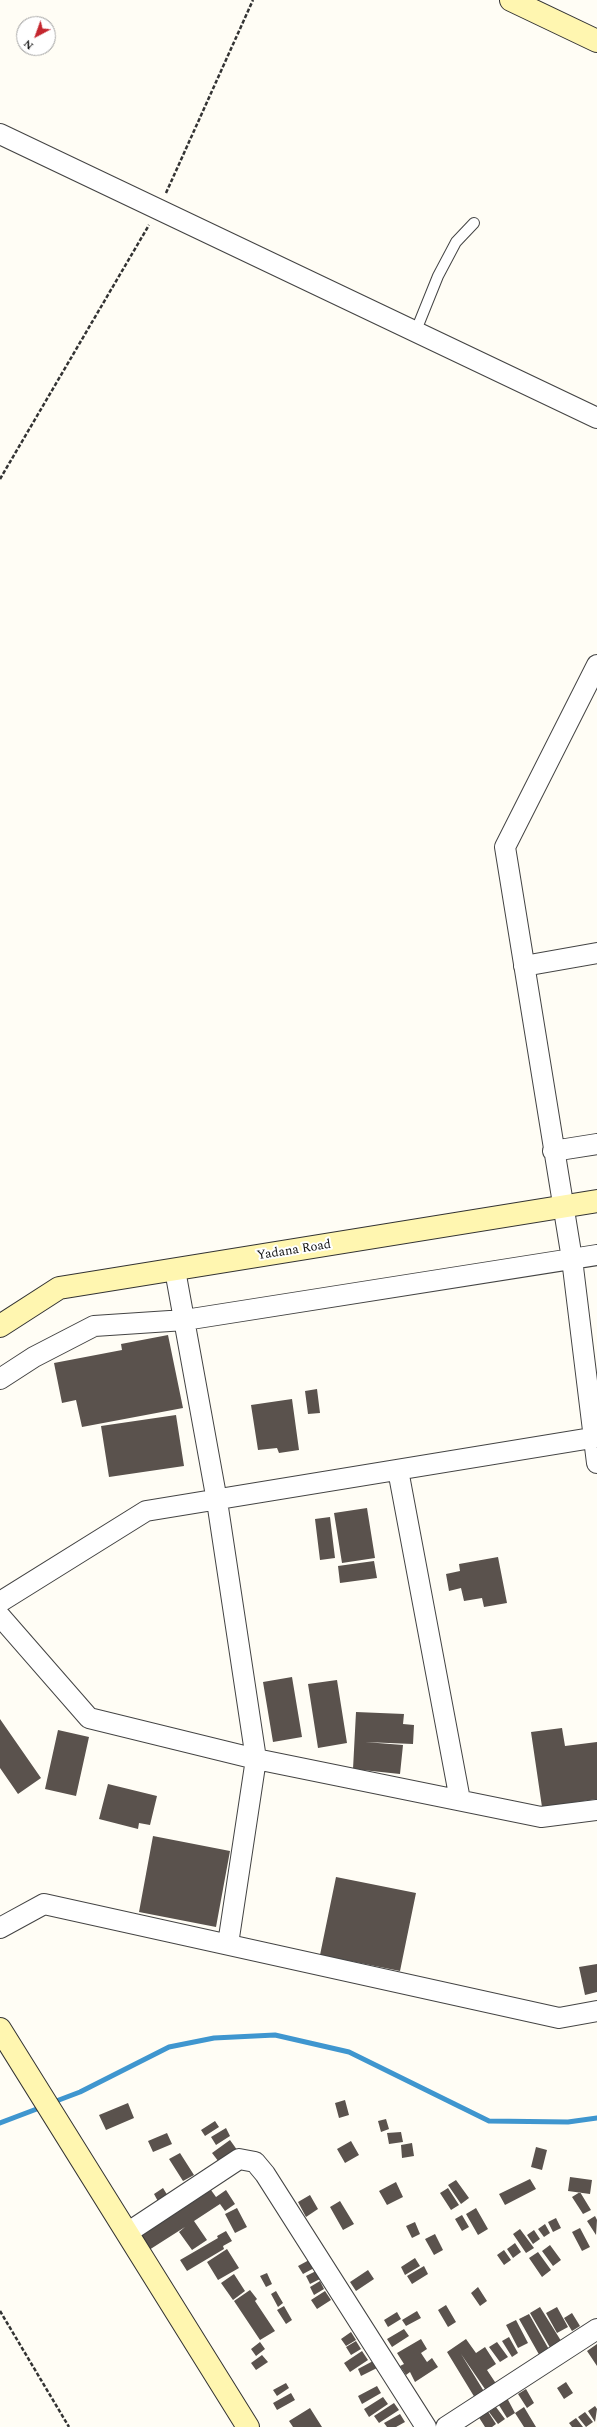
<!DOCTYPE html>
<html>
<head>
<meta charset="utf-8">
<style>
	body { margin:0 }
	#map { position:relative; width:597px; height:2427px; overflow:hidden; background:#fffdf5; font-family:Spectral,serif }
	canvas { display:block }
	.north { position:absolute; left:16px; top:16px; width:40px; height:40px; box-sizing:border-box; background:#fff; border:1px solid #a0a0a0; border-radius:50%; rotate:221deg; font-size:11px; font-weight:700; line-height:16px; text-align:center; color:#111 }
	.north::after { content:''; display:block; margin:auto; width:14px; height:18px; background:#c4262e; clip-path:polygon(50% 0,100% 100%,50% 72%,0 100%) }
</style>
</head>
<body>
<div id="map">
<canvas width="597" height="2427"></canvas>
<div class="north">N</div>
</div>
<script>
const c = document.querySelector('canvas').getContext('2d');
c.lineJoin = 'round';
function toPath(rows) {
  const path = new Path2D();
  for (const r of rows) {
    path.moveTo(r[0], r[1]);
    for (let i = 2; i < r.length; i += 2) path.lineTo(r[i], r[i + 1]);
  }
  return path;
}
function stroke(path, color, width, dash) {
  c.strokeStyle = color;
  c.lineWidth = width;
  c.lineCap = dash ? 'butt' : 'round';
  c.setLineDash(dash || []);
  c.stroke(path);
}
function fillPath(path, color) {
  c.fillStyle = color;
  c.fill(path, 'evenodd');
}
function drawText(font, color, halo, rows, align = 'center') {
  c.font = font + ' Spectral,serif';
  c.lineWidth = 4;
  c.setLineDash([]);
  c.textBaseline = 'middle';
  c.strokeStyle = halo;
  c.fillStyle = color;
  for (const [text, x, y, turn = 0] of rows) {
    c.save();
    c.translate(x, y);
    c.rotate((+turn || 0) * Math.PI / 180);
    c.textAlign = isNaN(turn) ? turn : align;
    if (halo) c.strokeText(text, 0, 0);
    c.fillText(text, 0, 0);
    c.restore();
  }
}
const stream = toPath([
	[51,2103,80,2092,169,2047,214,2038,275,2035,349,2052,489,2121,568,2122,597,2118],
	[0,2123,42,2107]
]);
const building = toPath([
	[168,1335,183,1408,82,1427,76,1400,62,1403,54,1363,122,1350,121,1344],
	[317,1389,320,1413,308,1414,305,1391],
	[292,1399,299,1450,279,1453,277,1448,258,1450,251,1405],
	[176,1415,184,1466,109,1477,101,1426],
	[367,1508,375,1558,342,1563,334,1513],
	[330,1517,335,1558,320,1560,315,1519],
	[498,1557,507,1603,484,1607,482,1598,464,1601,461,1588,449,1591,446,1574,460,1571,459,1564],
	[374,1561,377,1578,340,1583,338,1566],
	[292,1677,302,1737,273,1742,263,1682],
	[337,1680,347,1743,318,1748,308,1684],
	[356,1712,404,1714,403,1724,414,1725,413,1744,365,1742,403,1745,400,1774,353,1769],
	[0,1719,41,1778,18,1794,0,1768],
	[562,1728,565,1746,597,1742,597,1799,542,1807,531,1732],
	[58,1730,89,1737,76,1796,45,1789],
	[108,1784,157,1796,150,1825,139,1823,138,1829,99,1819],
	[153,1836,230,1851,216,1927,139,1912],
	[336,1877,416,1893,400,1971,320,1955],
	[597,1964,597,1992,585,1995,579,1967],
	[345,2100,349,2115,339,2118,335,2103],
	[128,2103,134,2118,106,2130,99,2115],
	[386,2119,389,2129,381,2132,378,2121],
	[215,2121,219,2127,205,2136,201,2130],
	[226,2128,230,2136,216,2145,211,2137],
	[401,2132,403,2142,389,2144,387,2133],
	[167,2133,172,2144,153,2152,148,2141],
	[230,2140,240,2154,222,2166,212,2153],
	[351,2141,359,2155,345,2163,337,2149],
	[412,2143,414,2156,402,2158,401,2145],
	[536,2147,547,2150,542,2170,531,2167],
	[180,2153,194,2175,183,2181,169,2159],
	[570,2177,592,2180,590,2194,568,2191],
	[530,2179,536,2189,505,2205,499,2194],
	[456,2180,469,2198,461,2204,448,2185],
	[396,2182,403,2197,387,2205,379,2191],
	[163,2188,171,2201,161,2207,154,2194],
	[448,2188,459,2205,451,2210,440,2193],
	[211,2190,216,2197,226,2190,235,2204,225,2211,220,2204,194,2221,207,2240,192,2250,179,2232,185,2227,149,2250,141,2236],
	[580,2192,591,2210,583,2214,572,2197],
	[310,2195,318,2209,306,2217,298,2202],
	[340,2201,354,2224,343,2230,330,2207],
	[237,2208,247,2227,235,2233,225,2214],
	[476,2208,488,2229,478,2235,466,2214],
	[462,2215,469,2227,462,2231,455,2219],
	[595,2216,597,2220,596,2235,587,2221],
	[556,2218,561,2228,553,2232,548,2222],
	[415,2222,420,2234,412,2238,406,2226],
	[545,2224,550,2233,544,2237,538,2229],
	[580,2228,590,2247,582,2251,572,2232],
	[520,2229,534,2248,526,2253,513,2234],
	[534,2230,540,2239,533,2244,527,2235],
	[226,2231,232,2241,223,2246,224,2249,187,2271,180,2260,218,2238,217,2236],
	[435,2234,443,2250,434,2255,425,2239],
	[515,2243,521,2252,513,2258,507,2249],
	[550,2245,561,2260,553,2266,542,2251],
	[227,2249,239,2268,218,2280,207,2262],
	[504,2250,511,2260,504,2265,497,2255],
	[538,2252,551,2270,542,2277,529,2258],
	[415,2258,420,2266,405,2275,401,2267],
	[311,2259,316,2267,303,2274,298,2266],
	[424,2266,428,2274,412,2284,407,2276],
	[318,2270,322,2278,310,2284,306,2276],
	[368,2270,374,2279,356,2291,350,2282],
	[267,2273,272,2284,266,2287,260,2276],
	[234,2274,245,2291,233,2300,221,2283],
	[320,2281,324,2289,314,2295,310,2287],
	[478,2287,487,2301,480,2306,471,2293],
	[250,2290,257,2299,255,2301,275,2331,260,2340,234,2301],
	[276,2291,283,2303,278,2307,271,2294],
	[325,2291,331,2300,317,2309,311,2300],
	[446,2305,456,2322,448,2327,438,2310],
	[284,2306,292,2320,286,2324,277,2310],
	[540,2307,563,2344,552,2351,530,2313],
	[557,2307,568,2327,557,2333,546,2313],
	[417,2311,421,2318,406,2326,402,2320],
	[397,2312,401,2319,388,2327,384,2320],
	[572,2313,580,2326,572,2331,564,2318],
	[529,2314,551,2353,541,2358,519,2319],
	[516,2320,528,2343,518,2348,506,2325],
	[404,2329,409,2336,392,2347,387,2339],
	[351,2332,356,2340,346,2346,341,2339],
	[509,2337,518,2353,512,2357,502,2341],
	[421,2339,427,2349,421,2353,427,2362,432,2358,438,2367,415,2382,410,2372,406,2375,400,2366,404,2364,397,2353],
	[466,2339,476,2353,485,2347,496,2364,487,2370,497,2385,487,2392,461,2354,485,2393,475,2398,447,2352],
	[356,2341,361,2349,351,2355,346,2347],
	[260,2342,265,2349,256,2356,251,2349],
	[497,2342,508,2357,500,2362,489,2347],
	[597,2344,597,2366,587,2351],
	[362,2351,368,2360,350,2372,344,2363],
	[262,2355,268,2362,256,2370,251,2363],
	[373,2361,377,2368,361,2376,358,2369],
	[566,2382,573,2393,564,2399,557,2388],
	[286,2383,289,2388,277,2396,273,2390],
	[377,2386,381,2393,362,2404,358,2396],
	[526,2389,534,2403,527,2408,518,2394],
	[291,2393,295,2400,277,2410,273,2403],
	[506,2396,515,2413,507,2418,497,2402],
	[383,2397,388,2404,369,2417,364,2409],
	[394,2403,399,2410,379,2423,374,2416],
	[595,2406,597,2409,595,2422,588,2411],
	[496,2407,505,2419,498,2424,489,2412],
	[524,2407,536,2427,524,2427,515,2413],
	[310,2408,322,2427,293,2427,289,2421],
	[487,2410,496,2424,492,2427,485,2427,478,2416],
	[585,2412,593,2422,586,2427,578,2417],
	[400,2414,405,2422,396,2427,387,2427,384,2423],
	[576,2418,583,2427,572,2427,569,2423]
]);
const path = toPath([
	[166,193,253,0],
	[0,479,149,225],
	[0,2311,69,2427]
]);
const lane = toPath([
	[415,333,438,276,456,242,474,223]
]);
const street = toPath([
	[0,134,597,418],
	[597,665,505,847,572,1259,597,1463],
	[524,966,597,953],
	[553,1151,597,1144],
	[175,1270,217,1501,256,1759,228,1944],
	[0,1379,34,1357,94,1326,185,1320,597,1255],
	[398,1470,460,1800],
	[0,1602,146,1511,597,1437],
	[0,1616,89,1718,256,1759,541,1817,597,1810],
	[0,1928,44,1904,559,2018,597,2011],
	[127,2233,239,2159,255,2162,265,2174,426,2427],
	[446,2427,597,2329]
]);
const secondary = toPath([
	[511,0,597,41],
	[0,1326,59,1288,597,1201],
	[0,2029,248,2427]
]);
const streetNames = [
	["Yadana Road",294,1251,-9]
];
stroke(stream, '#3f96cf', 5);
fillPath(building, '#5a524d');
stroke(lane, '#444', 12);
stroke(street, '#444', 22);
stroke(secondary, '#333', 24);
stroke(path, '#333', 2.5, [4, 2]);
stroke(lane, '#fff', 10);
stroke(street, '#fff', 20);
stroke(secondary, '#fff6b0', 22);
drawText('13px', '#111', '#fff', streetNames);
</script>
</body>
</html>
